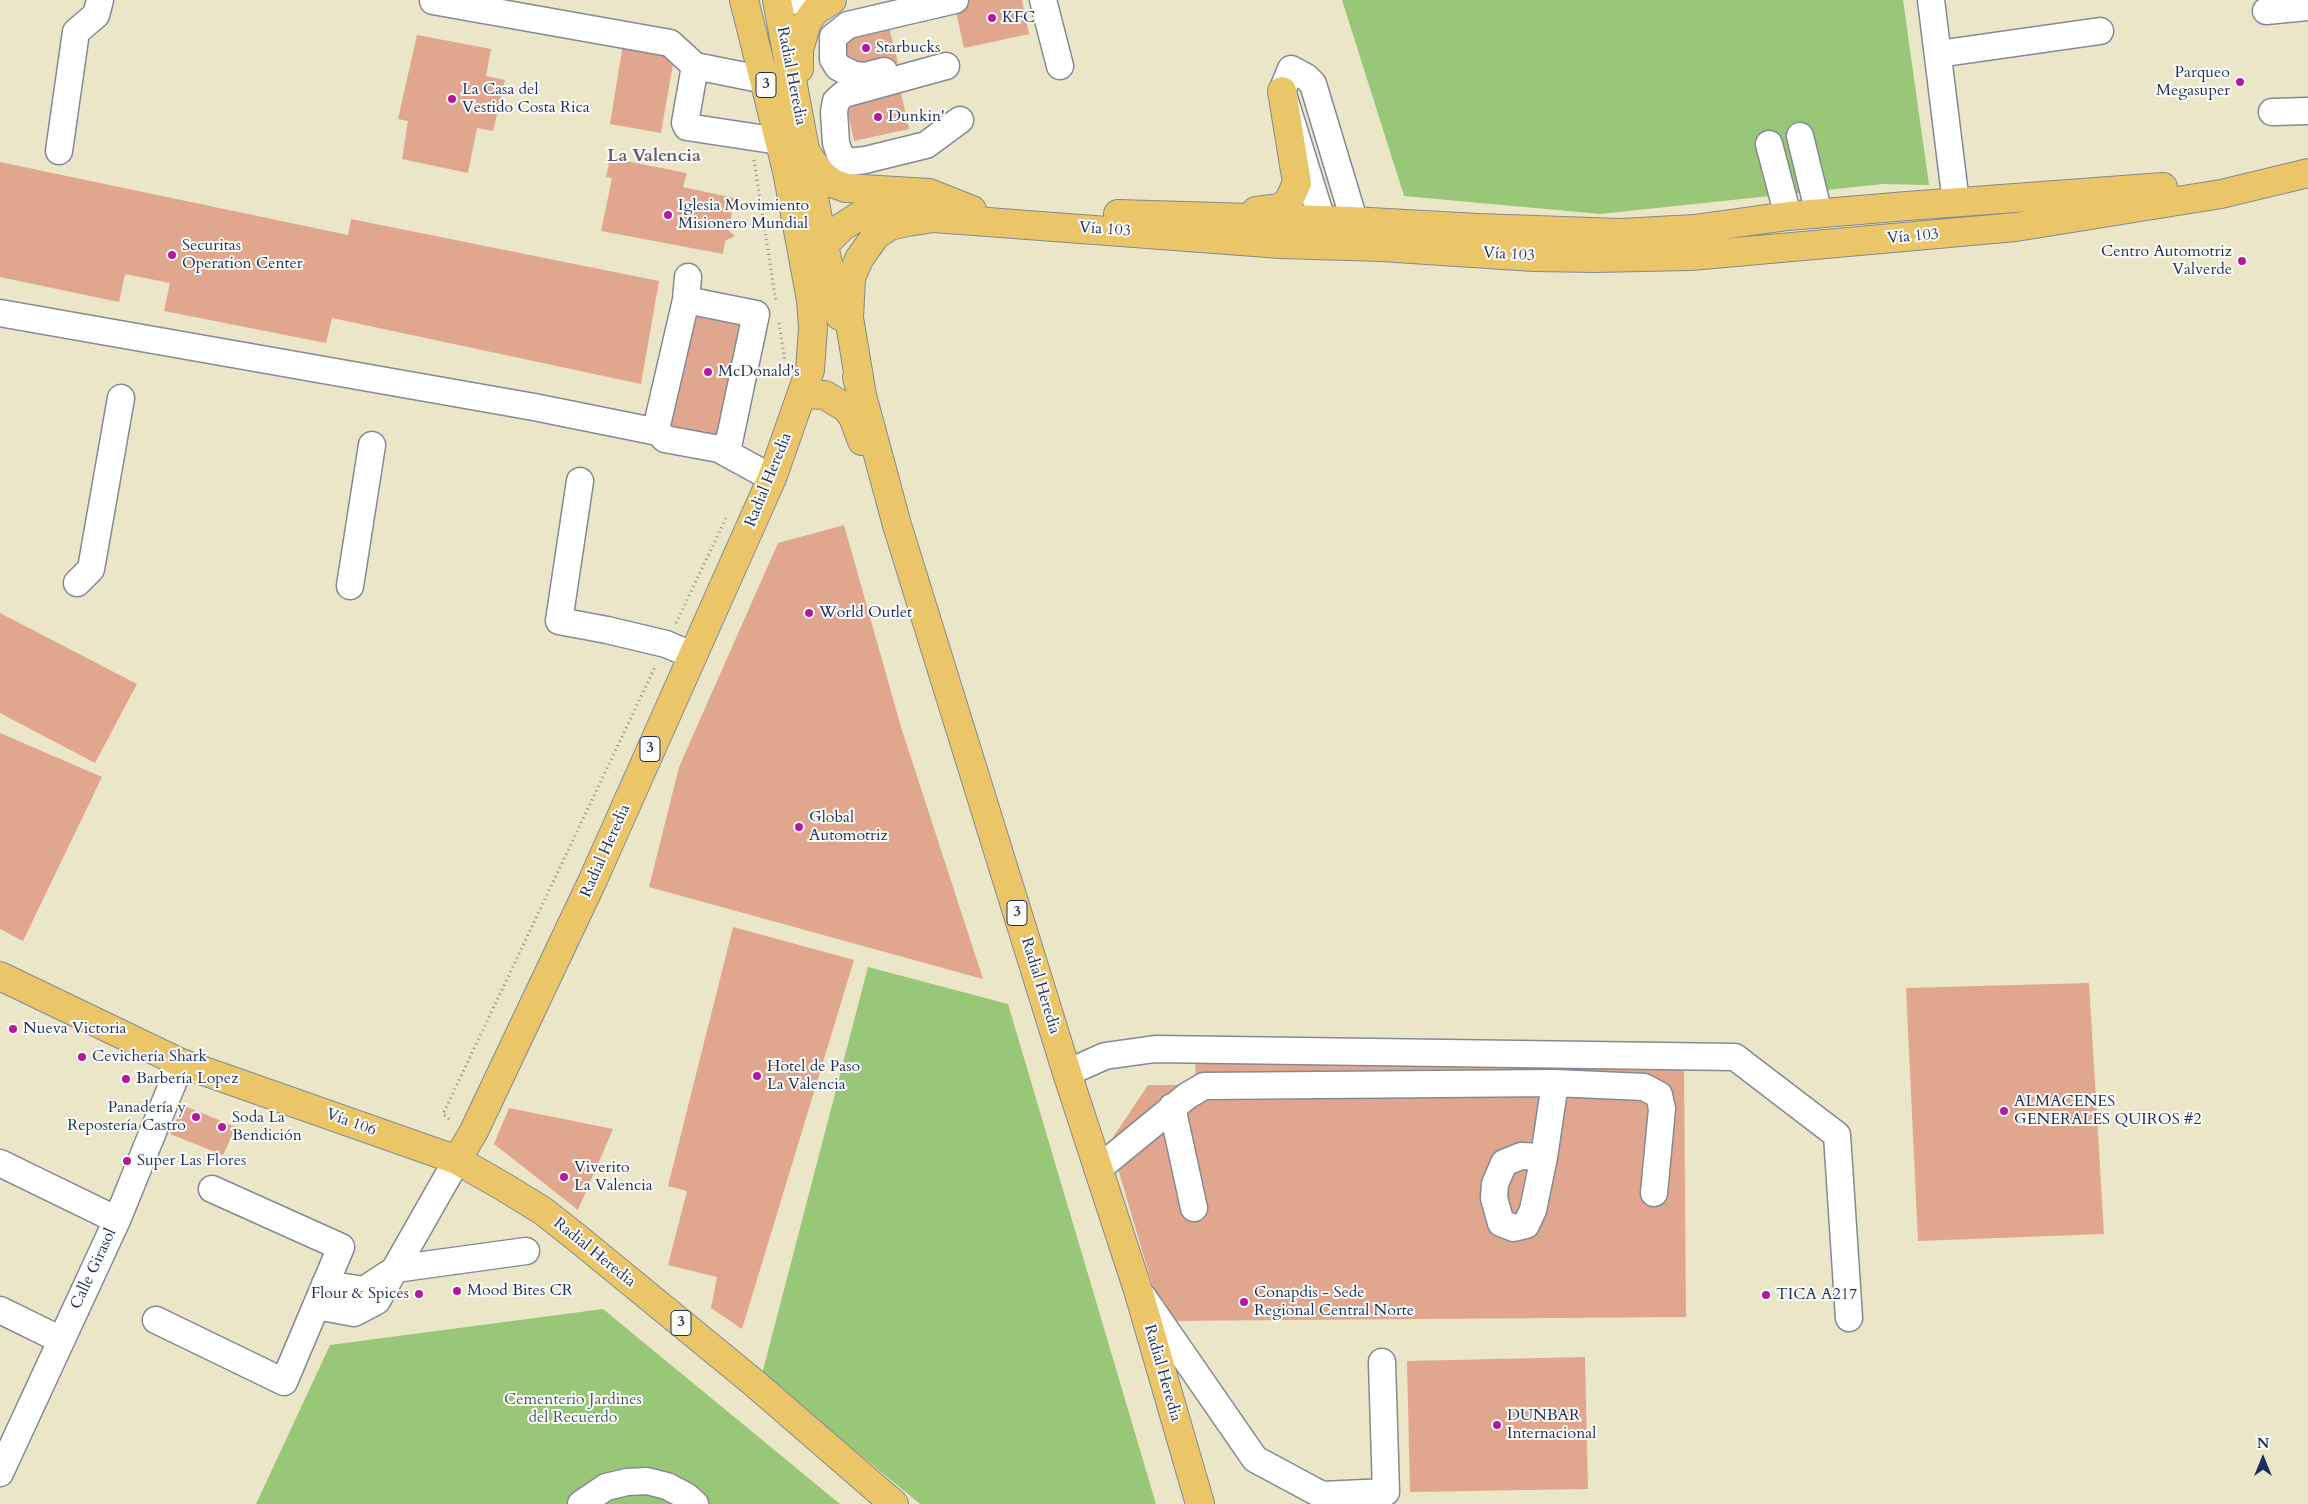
<!DOCTYPE html>
<html>
<head>
<meta charset="utf-8">
<style>
	body { margin:0 }
	#map { position:relative; width:2308px; height:1504px; overflow:hidden; background:#ebe6c8; font-family:Cardo,serif }
	canvas { display:block }
	.north { position:absolute; left:2238px; top:1434px; width:50px; height:50px; -webkit-text-stroke:4px #fdfcf7; paint-order:stroke; rotate:0deg; font-size:14px; font-weight:700; line-height:20px; text-align:center; color:#1b2f5e }
	.north::after { content:''; display:block; margin:auto; width:18px; height:22px; background:#1b2f5e; clip-path:polygon(50% 0,100% 100%,50% 72%,0 100%) }
</style>
</head>
<body>
<div id="map">
<canvas width="2308" height="1504"></canvas>
<div class="north">N</div>
</div>
<script>
const c = document.querySelector('canvas').getContext('2d');
c.lineJoin = 'round';
function fillPath(path, color) {
  c.fillStyle = color;
  c.fill(path, 'evenodd');
}
function toPath(rows) {
  const path = new Path2D();
  for (const r of rows) {
    path.moveTo(r[0], r[1]);
    for (let i = 2; i < r.length; i += 2) path.lineTo(r[i], r[i + 1]);
  }
  return path;
}
function stroke(path, color, width, dash) {
  c.strokeStyle = color;
  c.lineWidth = width;
  c.lineCap = dash ? 'butt' : 'round';
  c.setLineDash(dash || []);
  c.stroke(path);
}
function drawText(font, color, halo, rows, align = 'center') {
  c.font = font + ' Cardo,serif';
  c.lineWidth = 4;
  c.setLineDash([]);
  c.textBaseline = 'middle';
  c.strokeStyle = halo;
  c.fillStyle = color;
  for (const [text, x, y, turn = 0] of rows) {
    c.save();
    c.translate(x, y);
    c.rotate((+turn || 0) * Math.PI / 180);
    c.textAlign = isNaN(turn) ? turn : align;
    if (halo) c.strokeText(text, 0, 0);
    c.fillText(text, 0, 0);
    c.restore();
  }
}
const green = toPath([
	[1342,0,1903,0,1929,185,1883,184,1600,214,1404,196],
	[868,967,1008,1004,1156,1504,920,1504,762,1374],
	[603,1309,840,1504,256,1504,330,1345]
]);
const building = toPath([
	[969,0,1022,0,1029,34,964,48,954,3],
	[887,19,898,63,874,69,853,66,851,58,841,60,835,38],
	[417,35,491,49,486,76,505,80,493,131,477,128,468,173,402,159,408,121,398,119],
	[623,44,675,53,661,133,610,124],
	[901,93,909,129,854,141,846,105],
	[610,158,687,173,683,187,734,198,729,231,735,236,725,241,723,254,601,231,612,178,606,177],
	[0,162,348,235,351,219,659,281,641,384,332,318,326,343,164,311,170,283,125,274,119,302,0,277],
	[695,306,749,316,723,438,664,428],
	[844,525,901,727,983,979,649,887,679,767,778,543],
	[0,613,137,684,95,763,0,713],
	[0,733,102,777,23,941,0,929],
	[733,927,854,960,742,1329,711,1308,717,1277,668,1265,687,1191,668,1186],
	[2089,983,2104,1234,1918,1241,1906,988],
	[1195,1058,1684,1067,1686,1317,1163,1321,1110,1142,1148,1085,1196,1085],
	[187,1107,236,1127,223,1155,170,1134,181,1110],
	[509,1108,613,1129,578,1210,494,1144],
	[1585,1357,1588,1489,1410,1492,1407,1361]
]);
const path = toPath([
	[754,160,776,302],
	[779,323,785,361],
	[676,623,727,516],
	[449,1119,443,1114,656,665]
]);
const minor = toPath([
	[1043,0,1060,66],
	[1931,0,1956,203],
	[433,1,670,43,695,66,765,80],
	[778,4,797,0],
	[2266,11,2308,7],
	[1938,54,2100,31],
	[695,66,685,123,687,127,779,141],
	[946,66,844,94,836,101,834,112,836,143,840,155,849,162,865,160,926,145,960,120],
	[884,71,865,76,854,75,838,67,833,59,833,37,848,25,955,0],
	[2272,112,2308,111],
	[1800,136,1819,214],
	[1769,144,1788,216],
	[59,151,76,32,96,15,100,0],
	[1322,220,1282,91,1291,69,1306,77,1313,84,1351,210,1352,221],
	[686,300,688,277],
	[0,313,534,407,658,432,665,439,719,449,772,478],
	[658,432,657,425,686,300,756,314,729,442,719,449],
	[580,481,559,621,607,630,666,644,692,655],
	[77,583,91,569,121,398],
	[350,586,372,445],
	[1067,1073,1105,1056,1155,1049,1735,1057,1837,1135,1849,1318],
	[1172,1107,1194,1208],
	[1544,1157,1521,1156,1504,1163,1495,1184,1494,1198,1501,1223,1514,1228,1526,1225,1533,1210,1544,1157,1555,1083],
	[457,1160,395,1269,526,1251],
	[0,1163,117,1220],
	[1098,1169,1187,1096,1204,1086,1555,1083,1644,1087,1659,1095,1662,1109,1654,1193],
	[325,1284,364,1290,390,1273],
	[1143,1297,1255,1459,1322,1495,1386,1492,1382,1362],
	[316,1306,354,1313,377,1301,395,1269],
	[0,1310,61,1340],
	[156,1320,284,1382,341,1247,212,1189],
	[0,1473,117,1220,181,1063],
	[581,1504,606,1487,627,1482,647,1481,667,1486,686,1496,695,1504]
]);
const major = toPath([
	[777,0,818,219,840,316],
	[799,69,799,50,807,22,815,11,832,0],
	[807,154,820,173,832,183,846,188,929,193,972,210],
	[1256,211,1280,208,1288,202,1297,183,1282,91],
	[1118,214,1352,221,1478,228,1620,233,1694,229,1788,216,1907,206,2163,187],
	[811,300,815,269,824,245,842,227,859,216,886,207,907,205,928,207],
	[857,377,897,525,1067,1073,1138,1290,1200,1504],
	[803,394,825,395,846,408,853,417,862,441],
	[862,395,849,318,851,278,859,259,876,235,890,226,907,222,934,218,1281,244,1381,247,1534,257,1595,258,1691,256,2016,227,2221,194,2308,173],
	[0,976,181,1063,457,1160,504,1187,543,1211,576,1237,753,1382,894,1504],
	[457,1160,474,1131,592,882,772,478,810,370,813,328,811,300,787,171,744,0]
]);
const markers = [
	[992,18,5,"#b5179e"],
	[866,48,5,"#b5179e"],
	[2240,82,5,"#b5179e"],
	[452,99,5,"#b5179e"],
	[878,117,5,"#b5179e"],
	[668,215,5,"#b5179e"],
	[172,255,5,"#b5179e"],
	[2242,261,5,"#b5179e"],
	[708,372,5,"#b5179e"],
	[809,613,5,"#b5179e"],
	[799,827,5,"#b5179e"],
	[13,1029,5,"#b5179e"],
	[82,1057,5,"#b5179e"],
	[757,1076,5,"#b5179e"],
	[126,1079,5,"#b5179e"],
	[2004,1111,5,"#b5179e"],
	[196,1117,5,"#b5179e"],
	[222,1127,5,"#b5179e"],
	[127,1161,5,"#b5179e"],
	[564,1177,5,"#b5179e"],
	[457,1291,5,"#b5179e"],
	[419,1294,5,"#b5179e"],
	[1766,1295,5,"#b5179e"],
	[1244,1302,5,"#b5179e"],
	[1497,1425,5,"#b5179e"]
];
const shields = [
	[766,85,20],
	[650,749,20],
	[1017,913,20],
	[681,1323,20]
];
const shieldNames = [
	["3",766,85],
	["3",650,749],
	["3",1017,913],
	["3",681,1323]
];
const poiNames = [
	["KFC",1002,18],
	["Starbucks",876,48],
	["Parqueo",2230,73,"right"],
	["Megasuper",2230,91,"right"],
	["La Casa del",462,90],
	["Vestido Costa Rica",462,108],
	["Dunkin'",888,117],
	["Iglesia Movimiento",678,206],
	["Misionero Mundial",678,224],
	["Securitas",182,246],
	["Operation Center",182,264],
	["Centro Automotriz",2232,252,"right"],
	["Valverde",2232,270,"right"],
	["McDonald's",718,372],
	["World Outlet",819,613],
	["Global",809,818],
	["Automotriz",809,836],
	["Nueva Victoria",23,1029],
	["Cevichería Shark",92,1057],
	["Hotel de Paso",767,1067],
	["La Valencia",767,1085],
	["Barbería Lopez",136,1079],
	["ALMACENES",2014,1102],
	["GENERALES QUIROS #2",2014,1120],
	["Panadería y",186,1108,"right"],
	["Repostería Castro",186,1126,"right"],
	["Soda La",232,1118],
	["Bendición",232,1136],
	["Super Las Flores",137,1161],
	["Viverito",574,1168],
	["La Valencia",574,1186],
	["Mood Bites CR",467,1291],
	["Conapdis - Sede",1254,1293],
	["Regional Central Norte",1254,1311],
	["Flour & Spices",409,1294,"right"],
	["TICA A217",1776,1295],
	["DUNBAR",1507,1416],
	["Internacional",1507,1434]
];
const streetNames = [
	["Radial Heredia",791,76,79],
	["Vía 103",1105,230,4],
	["Vía 103",1913,237,-5],
	["Vía 103",1509,255,3],
	["Radial Heredia",769,480,-68],
	["Radial Heredia",606,851,-66],
	["Radial Heredia",1040,986,73],
	["Vía 106",351,1123,20],
	["Radial Heredia",594,1253,39],
	["Calle Girasol",94,1269,-65],
	["Radial Heredia",1162,1373,74]
];
const parkNames = [
	["Cementerio Jardines",573,1400],
	["del Recuerdo",573,1418]
];
const neighbourhoodNames = [
	["La Valencia",654,157]
];
fillPath(green, '#98c877');
fillPath(building, '#e1a68e');
stroke(minor, '#838a93', 29);
stroke(major, '#838a93', 30);
stroke(path, '#838a93', 3, [1, 4]);
stroke(minor, '#fff', 26);
stroke(major, '#ebc669', 28);
for (const [x, y, r, color] of markers) {
  const dot = new Path2D();
  dot.arc(x, y, r, 0, 2 * Math.PI);
  c.fillStyle = color;
  c.fill(dot);
  stroke(dot, '#fdfcf7', 2);
}
for (const [x, y, w] of shields) {
  const box = new Path2D();
  box.roundRect(x - w / 2, y - 12.5, w, 25, 4);
  c.fillStyle = '#fdfcf7';
  c.fill(box);
  stroke(box, '#1b2f5e', 1);
}
drawText('bold 15px', '#1b2f5e', null, shieldNames);
drawText('16px', '#1b2f5e', '#fdfcf7', poiNames, 'left');
drawText('16px', '#1b2f5e', '#fdfcf7', streetNames);
drawText('16px', '#405d66', '#fdfcf7', parkNames);
drawText('bold 18px', '#60596f', '#fdfcf7', neighbourhoodNames);
</script>
</body>
</html>
